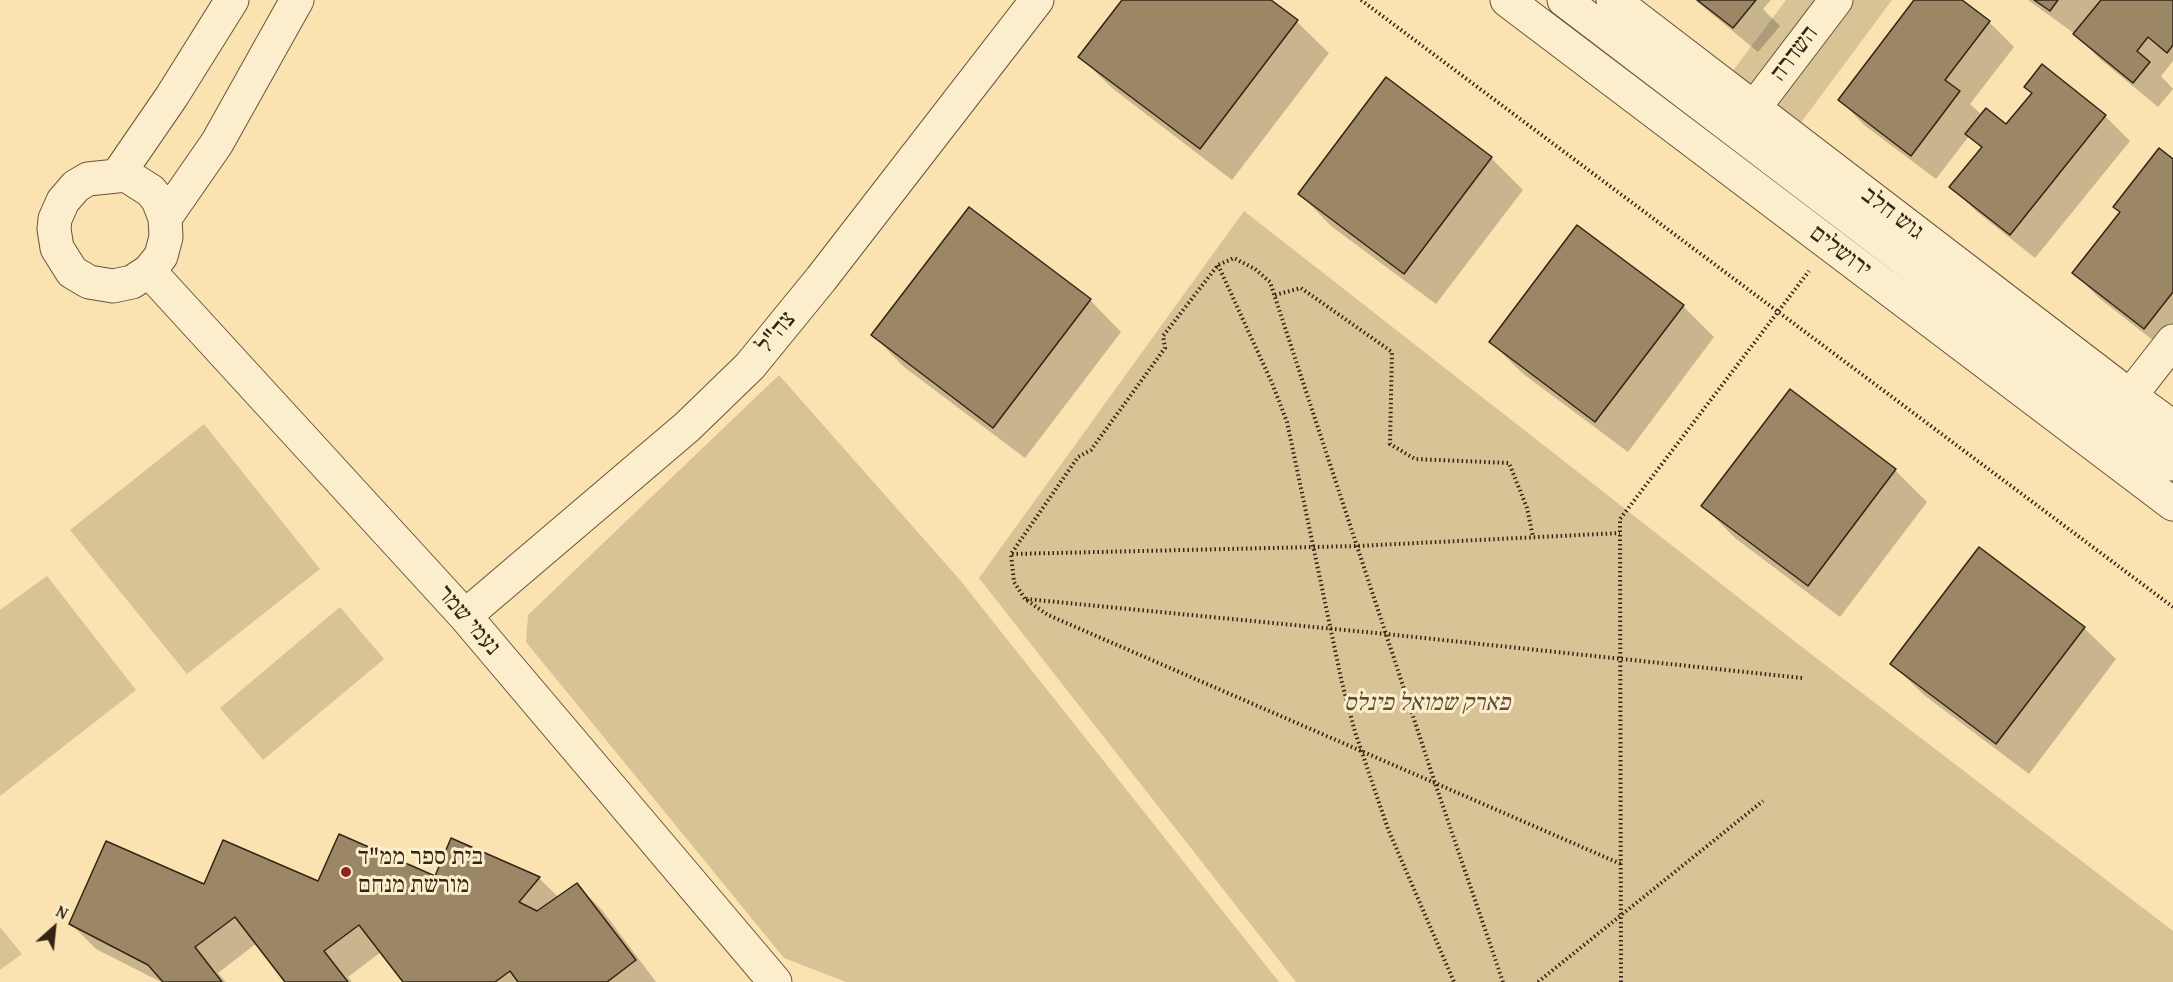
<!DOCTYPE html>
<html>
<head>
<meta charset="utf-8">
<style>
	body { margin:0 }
	#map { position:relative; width:2173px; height:982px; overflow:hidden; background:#fae3b1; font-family:"Gentium Book Plus",serif }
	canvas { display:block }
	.north { position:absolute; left:24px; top:898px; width:60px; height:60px; -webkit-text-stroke:4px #fcedcc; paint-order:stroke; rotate:27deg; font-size:16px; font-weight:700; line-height:24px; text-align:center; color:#342414 }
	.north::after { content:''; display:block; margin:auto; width:21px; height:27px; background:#342414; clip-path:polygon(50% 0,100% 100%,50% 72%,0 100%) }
</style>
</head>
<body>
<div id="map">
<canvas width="2173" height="982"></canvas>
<div class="north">N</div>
</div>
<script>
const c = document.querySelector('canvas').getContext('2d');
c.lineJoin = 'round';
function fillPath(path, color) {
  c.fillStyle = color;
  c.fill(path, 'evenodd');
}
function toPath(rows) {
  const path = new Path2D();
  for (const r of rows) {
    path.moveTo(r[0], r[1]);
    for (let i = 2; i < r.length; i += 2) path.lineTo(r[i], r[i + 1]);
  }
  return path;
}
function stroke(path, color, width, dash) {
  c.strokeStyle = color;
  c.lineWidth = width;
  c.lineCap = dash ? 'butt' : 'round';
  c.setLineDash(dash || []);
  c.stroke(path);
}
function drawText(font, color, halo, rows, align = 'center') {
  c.font = font + ' "Gentium Book Plus","Frank Ruhl Libre",serif';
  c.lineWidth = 6;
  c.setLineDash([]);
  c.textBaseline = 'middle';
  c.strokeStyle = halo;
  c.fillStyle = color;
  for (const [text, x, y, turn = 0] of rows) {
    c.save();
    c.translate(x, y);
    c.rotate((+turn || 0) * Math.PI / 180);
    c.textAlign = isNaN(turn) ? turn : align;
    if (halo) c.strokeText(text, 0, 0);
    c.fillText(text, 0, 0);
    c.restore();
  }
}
const green = toPath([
	[1786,0,1892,0,1791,136,1723,84],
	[1244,211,1798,644,2173,931,2173,982,1296,982,979,578],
	[779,375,960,580,1279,982,846,982,784,958,526,642,528,615],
	[204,424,320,569,187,674,70,530],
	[47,576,136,690,0,796,0,610],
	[340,607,384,659,263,760,220,708],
	[0,927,22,954,0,970]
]);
const shadow = toPath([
	[1124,0,1269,0,1297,22,1329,53,1232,180,1112,88,1080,57],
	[1695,0,1771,0,1763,9,1780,26,1758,52],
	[1916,0,1960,0,1989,22,2014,47,1970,104,1982,115,2007,126,2033,94,2026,87,2105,116,2130,141,2035,258,1976,211,1951,186,1982,149,1969,136,1936,179,1864,125,1840,100],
	[2028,0,2173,0,2173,61,2161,76,2173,89,2158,107,2100,59,2075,34],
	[1386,79,1491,158,1523,190,1436,304,1331,226,1300,194],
	[2173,161,2173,348,2169,353,2099,298,2074,273],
	[1090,300,1121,332,1025,458,904,367,873,335],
	[1683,306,1714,337,1628,452,1522,373,1491,342],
	[1790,391,1895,470,1927,502,1840,617,1735,538,1703,506],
	[2084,628,2116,659,2029,774,1924,695,1892,664],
	[452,840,539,878,559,898,577,885,602,910,656,982,405,982,381,952,348,977,352,982,287,982,257,943,218,973,226,982,161,982,96,949,71,924,205,886,436,878]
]);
const building = toPath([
	[1122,0,1271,0,1298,20,1200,149,1078,57,1122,0],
	[1697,0,1756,0,1733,28,1697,0],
	[1914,0,1962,0,1990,21,1945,80,1960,91,1911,156,1838,100,1914,0],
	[2034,0,2058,0,2050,11,2034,0],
	[2101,0,2173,0,2173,45,2167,53,2148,37,2137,51,2150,62,2133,83,2073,34,2101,0],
	[2042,64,2106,115,2010,235,1949,187,1982,147,1965,134,1986,108,2006,124,2032,93,2024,87,2042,64],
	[1386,77,1492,157,1404,274,1298,194,1386,77],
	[2159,148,2173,159,2173,292,2144,329,2072,273,2120,212,2113,207,2159,148],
	[969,207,1091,299,993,428,871,335,969,207],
	[1577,225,1684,305,1595,422,1489,342,1577,225],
	[1790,389,1896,469,1808,586,1701,506,1790,389],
	[1979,547,2085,627,1996,744,1890,664,1979,547],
	[339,834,435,876,451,838,540,877,519,902,537,911,577,883,636,960,607,982,518,982,510,971,495,982,403,982,359,925,324,951,348,982,285,982,235,917,195,947,222,982,163,982,148,965,69,924,106,841,204,884,223,840,318,881,339,834]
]);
const path = toPath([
	[1361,0,2173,607],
	[1218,265,1272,383,1287,422,1342,683,1355,732,1388,829,1454,982],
	[1275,295,1301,288,1392,352,1390,444,1415,459,1509,463,1527,508,1533,537],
	[1012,554,1357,546,1620,533],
	[1026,599,1386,634,1802,678],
	[1503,982,1435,783,1270,282,1255,269,1234,258,1218,265,1163,336,1165,348,1091,450,1078,457,1011,554,1014,582,1025,599,1048,615,1435,783,1621,864],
	[1538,982,1763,801],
	[1621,982,1620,519,1809,271]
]);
const minor = toPath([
	[1507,0,2173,504],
	[1564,0,2173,464],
	[1613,0,2130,396,2173,427],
	[1754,108,1836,0],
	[126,175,151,191,158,200,165,218,166,237,161,256,149,271,132,282,113,286,89,282,72,272,57,248,54,229,55,219,63,201,76,186,88,179,126,175],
	[117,176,172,96,232,0],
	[165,218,217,143,297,0],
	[149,271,465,616,775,982],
	[2130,396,2173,341],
	[465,616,687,427,750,366,821,279,1037,0]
]);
const markers = [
	[346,872,6,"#8f2418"]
];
const streetNames = [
	["השדרה",1795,54,-53],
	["גוש חלב",1892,214,37],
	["ירושלים",1840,252,37],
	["צה\"ל",777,333,-51],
	["נעמי שמר",468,621,49]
];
const parkNames = [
	["פארק שמואל פינלס",1427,704]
];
const poiNames = [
	["בית ספר ממ\"ד",358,858],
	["מורשת מנחם",358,886]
];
fillPath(green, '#d8c396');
fillPath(shadow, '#0003');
fillPath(building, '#9b8766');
stroke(building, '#342414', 1.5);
stroke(minor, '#66543b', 35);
stroke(path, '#342414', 4, [1.5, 3]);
stroke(minor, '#fcedcc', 33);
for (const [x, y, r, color] of markers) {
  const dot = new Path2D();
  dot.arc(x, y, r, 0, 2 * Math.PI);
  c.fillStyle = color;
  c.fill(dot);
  stroke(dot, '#fcedcc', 2);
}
drawText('24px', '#342414', '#fcedcc', streetNames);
drawText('italic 24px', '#5d4c34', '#fcedcc', parkNames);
drawText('24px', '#342414', '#fcedcc', poiNames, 'left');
</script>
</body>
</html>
